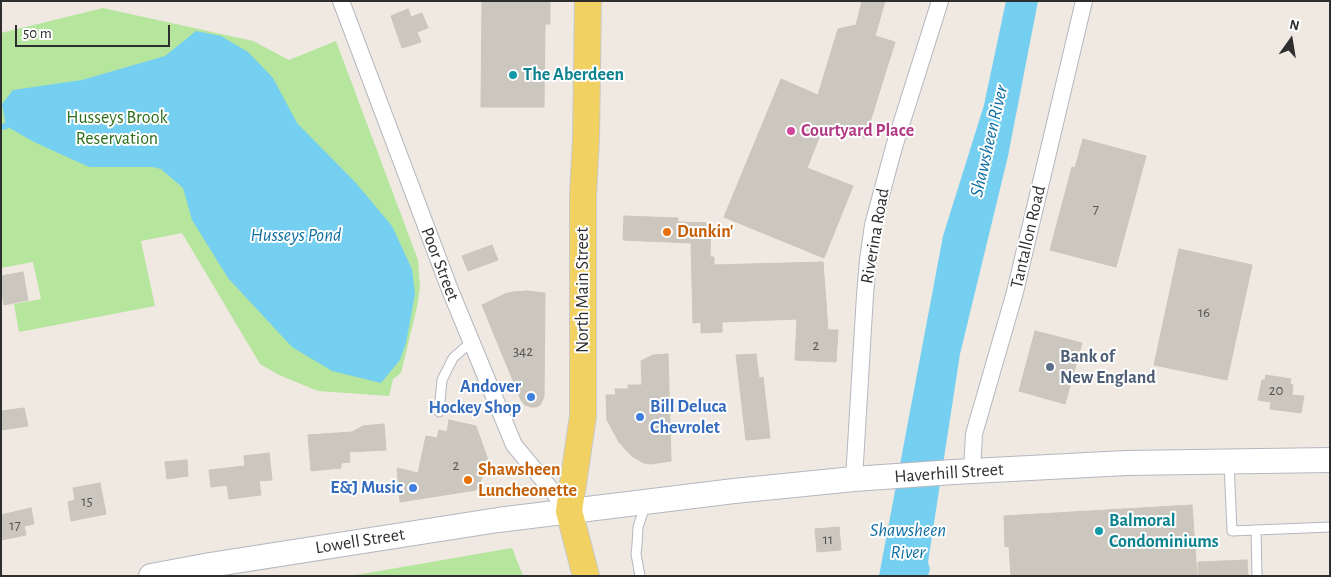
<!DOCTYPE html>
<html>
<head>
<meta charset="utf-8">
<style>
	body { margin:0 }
	#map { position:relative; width:1331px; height:577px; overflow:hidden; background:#efe9e1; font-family:"Alegreya Sans",sans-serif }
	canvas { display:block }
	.frame { position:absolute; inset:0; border:2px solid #2e2e2e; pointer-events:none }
	.north { position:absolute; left:1266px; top:15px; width:50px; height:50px; -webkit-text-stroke:4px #fff; paint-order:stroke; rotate:13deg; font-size:14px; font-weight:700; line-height:20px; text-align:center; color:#2e2e2e }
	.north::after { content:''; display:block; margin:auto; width:18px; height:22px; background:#2e2e2e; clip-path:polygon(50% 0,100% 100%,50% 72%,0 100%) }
	.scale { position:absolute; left:15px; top:25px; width:155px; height:22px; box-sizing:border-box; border:2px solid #2e2e2e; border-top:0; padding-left:6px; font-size:15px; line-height:18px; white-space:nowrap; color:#2e2e2e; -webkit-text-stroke:4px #fff; paint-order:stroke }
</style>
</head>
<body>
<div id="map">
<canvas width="1331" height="577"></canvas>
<div class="frame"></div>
<div class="north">N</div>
<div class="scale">50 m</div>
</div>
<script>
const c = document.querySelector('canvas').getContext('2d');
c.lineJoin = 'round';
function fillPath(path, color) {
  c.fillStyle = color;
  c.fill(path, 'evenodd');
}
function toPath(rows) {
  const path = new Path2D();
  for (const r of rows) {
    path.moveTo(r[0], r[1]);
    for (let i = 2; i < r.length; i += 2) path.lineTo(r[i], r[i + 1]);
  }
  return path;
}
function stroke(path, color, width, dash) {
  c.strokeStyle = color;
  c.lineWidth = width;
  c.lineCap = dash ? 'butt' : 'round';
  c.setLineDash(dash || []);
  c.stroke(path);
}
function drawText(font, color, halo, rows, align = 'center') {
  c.font = font + ' "Alegreya Sans",sans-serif';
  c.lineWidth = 4;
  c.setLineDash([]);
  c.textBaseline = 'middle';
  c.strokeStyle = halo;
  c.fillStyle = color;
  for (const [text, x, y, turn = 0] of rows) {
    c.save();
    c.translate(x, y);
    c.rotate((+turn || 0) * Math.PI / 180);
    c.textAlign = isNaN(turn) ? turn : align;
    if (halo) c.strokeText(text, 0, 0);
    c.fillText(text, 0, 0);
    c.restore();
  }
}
const green = toPath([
	[103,8,253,41,289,60,336,41,418,260,420,287,417,307,401,373,393,379,389,396,318,391,279,375,260,364,182,233,141,241,155,306,19,332,14,304,41,299,33,262,1,268,1,33],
	[512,548,523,576,356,575]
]);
const water = toPath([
	[1006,1,1038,1,1008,156,960,354,928,562,930,569,928,576,879,576,943,236,984,105],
	[196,31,221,36,248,52,273,78,297,123,356,183,392,226,412,269,415,294,406,343,400,360,381,383,332,371,292,347,228,278,192,220,183,188,161,169,152,167,89,167,34,142,6,126,2,104,13,90,82,80,165,56]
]);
const stream = toPath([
	[1,127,6,126]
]);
const building = toPath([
	[482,1,550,1,550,24,545,24,544,107,481,107,482,1],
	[862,1,885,1,875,36,895,42,865,138,824,125,807,168,853,186,824,258,724,217,781,79,818,95,838,29,856,25,862,1],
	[408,9,411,17,422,13,428,28,417,32,421,42,402,48,391,16,408,9],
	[1083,139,1146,156,1116,267,1050,250,1072,167,1075,168,1083,139],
	[624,216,678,218,678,222,711,223,710,257,714,257,714,265,823,262,828,330,838,330,836,362,795,360,797,319,722,322,722,332,701,333,701,322,693,323,691,243,623,240,624,216],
	[492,245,498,260,468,271,462,256,492,245],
	[1179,249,1252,265,1227,380,1154,365,1179,249],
	[23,272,28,300,4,305,1,289,1,276,23,272],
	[527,291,545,293,544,397,540,405,536,407,531,407,525,405,521,400,482,305,505,294,513,292,527,291],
	[1035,331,1082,343,1065,404,1019,391,1035,331],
	[668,354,671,461,651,464,644,463,633,457,626,450,619,442,607,420,606,395,616,395,615,389,628,389,628,385,642,385,641,361,653,355,668,354],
	[756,354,759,378,763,377,770,438,746,440,736,355,756,354],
	[1266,375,1291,379,1290,384,1293,385,1292,395,1304,396,1301,413,1270,409,1271,402,1258,400,1262,380,1265,380,1266,375],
	[24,408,28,426,1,430,1,411,24,408],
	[449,420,476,426,488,460,482,478,476,490,400,502,397,468,418,473,426,436,437,438,439,430,447,432,449,420],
	[384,424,386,450,349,452,350,462,341,463,341,468,311,471,308,435,352,432,363,426,384,424],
	[269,453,272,480,259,481,261,495,229,499,227,485,211,487,209,470,245,466,244,456,269,453],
	[187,460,188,476,167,479,165,462,187,460],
	[100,483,106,514,71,521,68,502,75,500,73,488,100,483],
	[1192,505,1197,576,1011,576,1009,546,1005,547,1004,516,1192,505],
	[31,508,34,524,24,526,26,535,1,540,1,515,31,508],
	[839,527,841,550,817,552,815,529,839,527],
	[1247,560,1248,576,1198,576,1198,562,1247,560]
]);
const lane = toPath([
	[439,412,442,380,453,358,471,342],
	[1229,462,1232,531,1330,527],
	[1256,530,1257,576],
	[640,576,636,554,637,545,638,527,646,503]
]);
const street = toPath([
	[341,1,450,290,514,445,569,511],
	[972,471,974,434,1015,292,1084,1],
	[854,479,865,295,868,260,873,225,894,147,940,1]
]);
const secondary = toPath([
	[151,576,210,565,498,520,734,491,854,479,953,472,1126,463,1330,460]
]);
const primary = toPath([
	[586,576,569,511,583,416,583,195,586,139,588,1]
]);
const markers = [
	[513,75,5,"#0f9aa8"],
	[791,131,5,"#d1479c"],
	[667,232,5,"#e8710a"],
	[1050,367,5,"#5c6f8a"],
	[531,397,5,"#3f7fe0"],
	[640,417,5,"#3f7fe0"],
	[468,480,5,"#e8710a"],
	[413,488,5,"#3f7fe0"],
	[1099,531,5,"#0f9aa8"]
];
const numberNames = [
	["7",1096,209],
	["16",1204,312],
	["2",816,345],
	["342",523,351],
	["20",1276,390],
	["2",456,465],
	["15",87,501],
	["17",15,525],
	["11",828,539]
];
const cultureNames = [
	["The Aberdeen",523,75],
	["Balmoral",1109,521],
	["Condominiums",1109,542]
];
const parkNames = [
	["Husseys Brook",117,118],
	["Reservation",117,139]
];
const hotelNames = [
	["Courtyard Place",801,131]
];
const foodNames = [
	["Dunkin'",677,232],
	["Shawsheen",478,470],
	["Luncheonette",478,491]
];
const streetNames = [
	["Riverina Road",875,236,-80],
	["Tantallon Road",1028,237,-77],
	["Poor Street",440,264,69],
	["North Main Street",583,290,-90],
	["Haverhill Street",949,473,-4],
	["Lowell Street",360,541,-9]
];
const serviceNames = [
	["Bank of",1060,357],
	["New England",1060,378]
];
const shopNames = [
	["Andover",521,387],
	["Hockey Shop",521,408],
	["Bill Deluca",650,407,"left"],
	["Chevrolet",650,428,"left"],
	["E&J Music",403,488]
];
const waterNames = [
	["Shawsheen River",989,141,-77],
	["Husseys Pond",296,235],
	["Shawsheen",908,530],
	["River",908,552]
];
fillPath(green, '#b6e59e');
fillPath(water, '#75cff0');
stroke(stream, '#75cff0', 6);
fillPath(building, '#cbc7bf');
stroke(building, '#cbc5ba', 1);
stroke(lane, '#b4b7c1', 11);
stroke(street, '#b4b7c1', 18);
stroke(secondary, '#b4b7c1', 26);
stroke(primary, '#c9c9c9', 28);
stroke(lane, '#fff', 9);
stroke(street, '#fff', 16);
stroke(secondary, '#fff', 24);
stroke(primary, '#f2d163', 26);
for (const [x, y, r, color] of markers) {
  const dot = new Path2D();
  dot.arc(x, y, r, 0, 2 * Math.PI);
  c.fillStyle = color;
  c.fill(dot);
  stroke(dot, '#fff', 2);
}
drawText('15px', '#555452', null, numberNames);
drawText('bold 18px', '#0d838f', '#fff', cultureNames, 'left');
drawText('18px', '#2c6e1b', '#fff', parkNames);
drawText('bold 18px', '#b23c85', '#fff', hotelNames, 'left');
drawText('bold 18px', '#c56008', '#fff', foodNames, 'left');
drawText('18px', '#2e2e2e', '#fff', streetNames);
drawText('bold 18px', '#4e5e75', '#fff', serviceNames, 'left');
drawText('bold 18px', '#366cbe', '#fff', shopNames, 'right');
drawText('italic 19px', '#0d6fa3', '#fff', waterNames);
</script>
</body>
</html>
